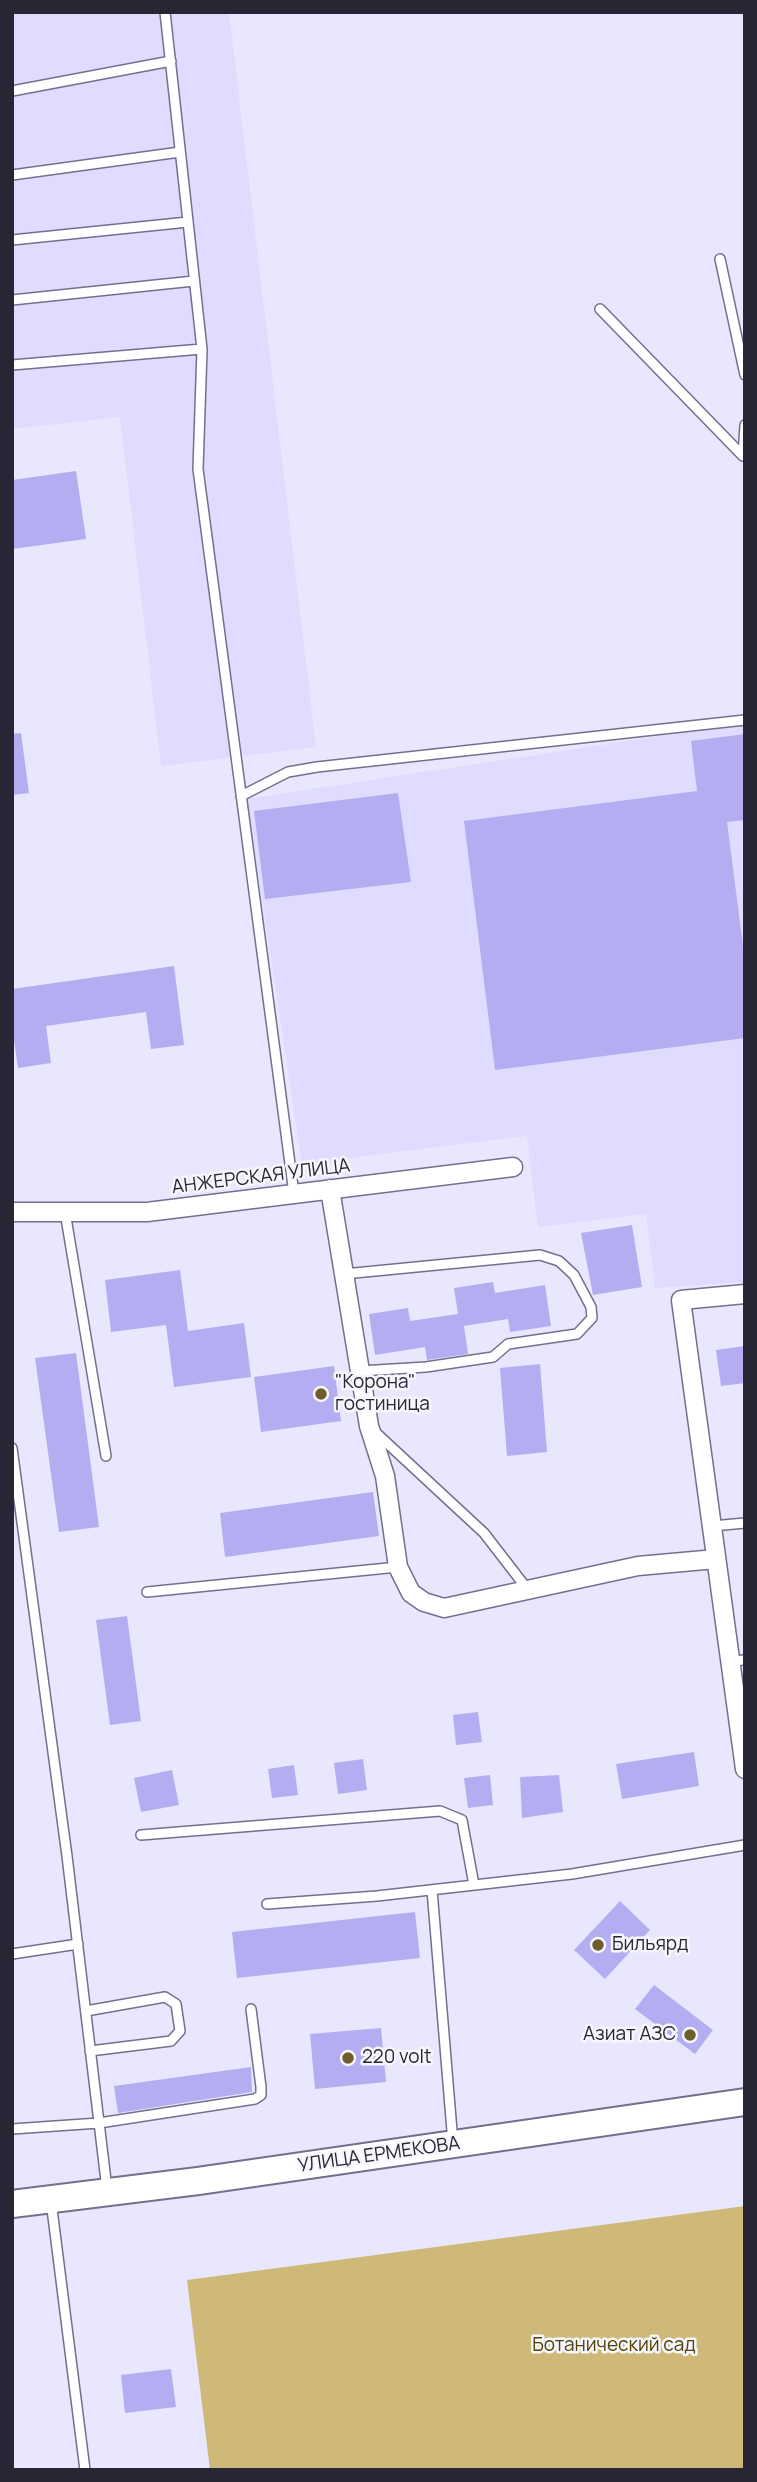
<!DOCTYPE html>
<html>
<head>
<meta charset="utf-8">
<style>
	body { margin:0 }
	#map { position:relative; width:757px; height:2482px; overflow:hidden; background:#e9e7fd; font-family:Manrope,sans-serif }
	canvas { display:block }
	.frame { position:absolute; inset:0; border:14px solid #282634; pointer-events:none }
</style>
</head>
<body>
<div id="map">
<canvas width="757" height="2482"></canvas>
<div class="frame"></div>
</div>
<script>
const c = document.querySelector('canvas').getContext('2d');
c.lineJoin = 'round';
function fillPath(path, color) {
  c.fillStyle = color;
  c.fill(path, 'evenodd');
}
function toPath(rows) {
  const path = new Path2D();
  for (const r of rows) {
    path.moveTo(r[0], r[1]);
    for (let i = 2; i < r.length; i += 2) path.lineTo(r[i], r[i + 1]);
  }
  return path;
}
function stroke(path, color, width, dash) {
  c.strokeStyle = color;
  c.lineWidth = width;
  c.lineCap = dash ? 'butt' : 'round';
  c.setLineDash(dash || []);
  c.stroke(path);
}
function drawText(font, color, halo, rows, align = 'center') {
  c.font = font + ' Manrope,sans-serif';
  c.lineWidth = 5;
  c.setLineDash([]);
  c.textBaseline = 'middle';
  c.strokeStyle = halo;
  c.fillStyle = color;
  for (const [text, x, y, turn = 0] of rows) {
    c.save();
    c.translate(x, y);
    c.rotate((+turn || 0) * Math.PI / 180);
    c.textAlign = isNaN(turn) ? turn : align;
    if (halo) c.strokeText(text, 0, 0);
    c.fillText(text, 0, 0);
    c.restore();
  }
}
const built = toPath([
	[12,12,229,12,316,747,161,766,120,417,12,429],
	[745,723,745,1282,655,1288,646,1214,538,1227,527,1136,302,1164,247,799]
]);
const green = toPath([
	[745,2206,745,2470,210,2470,187,2280]
]);
const building = toPath([
	[76,471,86,539,12,549,12,480],
	[21,733,29,793,12,795,12,734],
	[745,734,745,820,727,822,745,961,745,1038,495,1070,464,821,697,791,691,741],
	[398,793,411,882,265,899,254,811],
	[174,966,184,1045,151,1049,146,1012,46,1026,51,1063,18,1068,12,1026,12,989],
	[632,1225,642,1287,593,1295,581,1233],
	[180,1270,188,1331,244,1323,251,1377,174,1387,166,1325,111,1332,105,1280],
	[493,1282,495,1293,545,1285,551,1326,510,1332,508,1319,464,1326,468,1354,427,1360,425,1347,375,1355,369,1314,408,1308,410,1321,458,1314,454,1288],
	[745,1346,745,1383,721,1386,716,1350],
	[76,1353,99,1527,59,1532,35,1358],
	[540,1364,547,1452,507,1456,500,1368],
	[334,1366,341,1421,261,1432,254,1377],
	[373,1492,379,1536,225,1557,220,1513],
	[127,1616,141,1721,110,1725,96,1620],
	[478,1712,482,1742,456,1745,453,1715],
	[694,1752,699,1786,622,1799,616,1764],
	[363,1759,367,1790,338,1794,334,1763],
	[294,1765,298,1795,272,1798,268,1769],
	[172,1770,179,1805,141,1812,134,1778],
	[490,1775,493,1805,468,1808,464,1778],
	[559,1775,563,1812,522,1818,520,1777],
	[620,1901,650,1930,605,1979,574,1950],
	[415,1912,420,1958,237,1978,232,1932],
	[654,1985,713,2030,695,2054,635,2009],
	[381,2028,386,2082,315,2089,310,2034],
	[251,2067,252,2092,118,2113,114,2086],
	[171,2369,176,2407,125,2413,121,2375]
]);
const lane = toPath([
	[165,12,202,349,198,469,294,1194],
	[12,91,171,61],
	[12,175,180,152],
	[12,240,188,222],
	[720,259,745,375],
	[12,300,194,281],
	[600,309,743,456],
	[12,365,202,349],
	[743,456,745,425],
	[241,796,288,772,317,767,745,720],
	[65,1212,106,1456],
	[344,1274,540,1255,559,1261,574,1275,591,1307,592,1318,577,1334,508,1344,493,1357,426,1367,360,1371],
	[374,1431,484,1533,528,1590],
	[12,1448,67,1856,107,2189],
	[712,1526,745,1523],
	[147,1592,398,1567],
	[730,1661,745,1660],
	[141,1835,440,1811,462,1820,474,1885],
	[432,1890,453,2143],
	[267,1904,377,1896,572,1874,745,1845],
	[12,1954,78,1944],
	[86,2011,165,1997,176,2004,180,2031,171,2041,90,2051],
	[12,2129,99,2123,255,2099,261,2095,261,2087,251,2009],
	[51,2201,85,2470]
]);
const street = toPath([
	[330,1189,369,1426,385,1476,398,1567,411,1593,424,1602,444,1608,638,1566,716,1559],
	[12,1212,147,1212,513,1167],
	[745,1294,681,1300,745,1769]
]);
const secondary = toPath([
	[12,2204,198,2181,745,2102]
]);
const markers = [
	[321,1394,7,"#6f5e2c"],
	[598,1945,7,"#6f5e2c"],
	[690,2035,7,"#6f5e2c"],
	[348,2058,7,"#6f5e2c"]
];
const streetNames = [
	["АНЖЕРСКАЯ УЛИЦА",261,1177,-7],
	["УЛИЦА ЕРМЕКОВА",379,2155,-8]
];
const poiNames = [
	["\"Корона\"",335,1383],
	["гостиница",335,1405],
	["Бильярд",612,1945],
	["Азиат АЗС",676,2035,"right"],
	["220 volt",362,2058]
];
const parkNames = [
	["Ботанический сад",614,2346]
];
fillPath(built, '#dfdcff');
fillPath(green, '#cfb979');
fillPath(building, '#b5adf1');
stroke(lane, '#736f8f', 12);
stroke(street, '#736f8f', 21);
stroke(secondary, '#736f8f', 30);
stroke(lane, '#fff', 9);
stroke(street, '#fff', 18);
stroke(secondary, '#fff', 26);
for (const [x, y, r, color] of markers) {
  const dot = new Path2D();
  dot.arc(x, y, r, 0, 2 * Math.PI);
  c.fillStyle = color;
  c.fill(dot);
  stroke(dot, '#f6f6fd', 2.5);
}
drawText('19px', '#282634', '#f6f6fd', streetNames);
drawText('19px', '#282634', '#f6f6fd', poiNames, 'left');
drawText('19px', '#534206', '#f6f6fd', parkNames);
</script>
</body>
</html>
